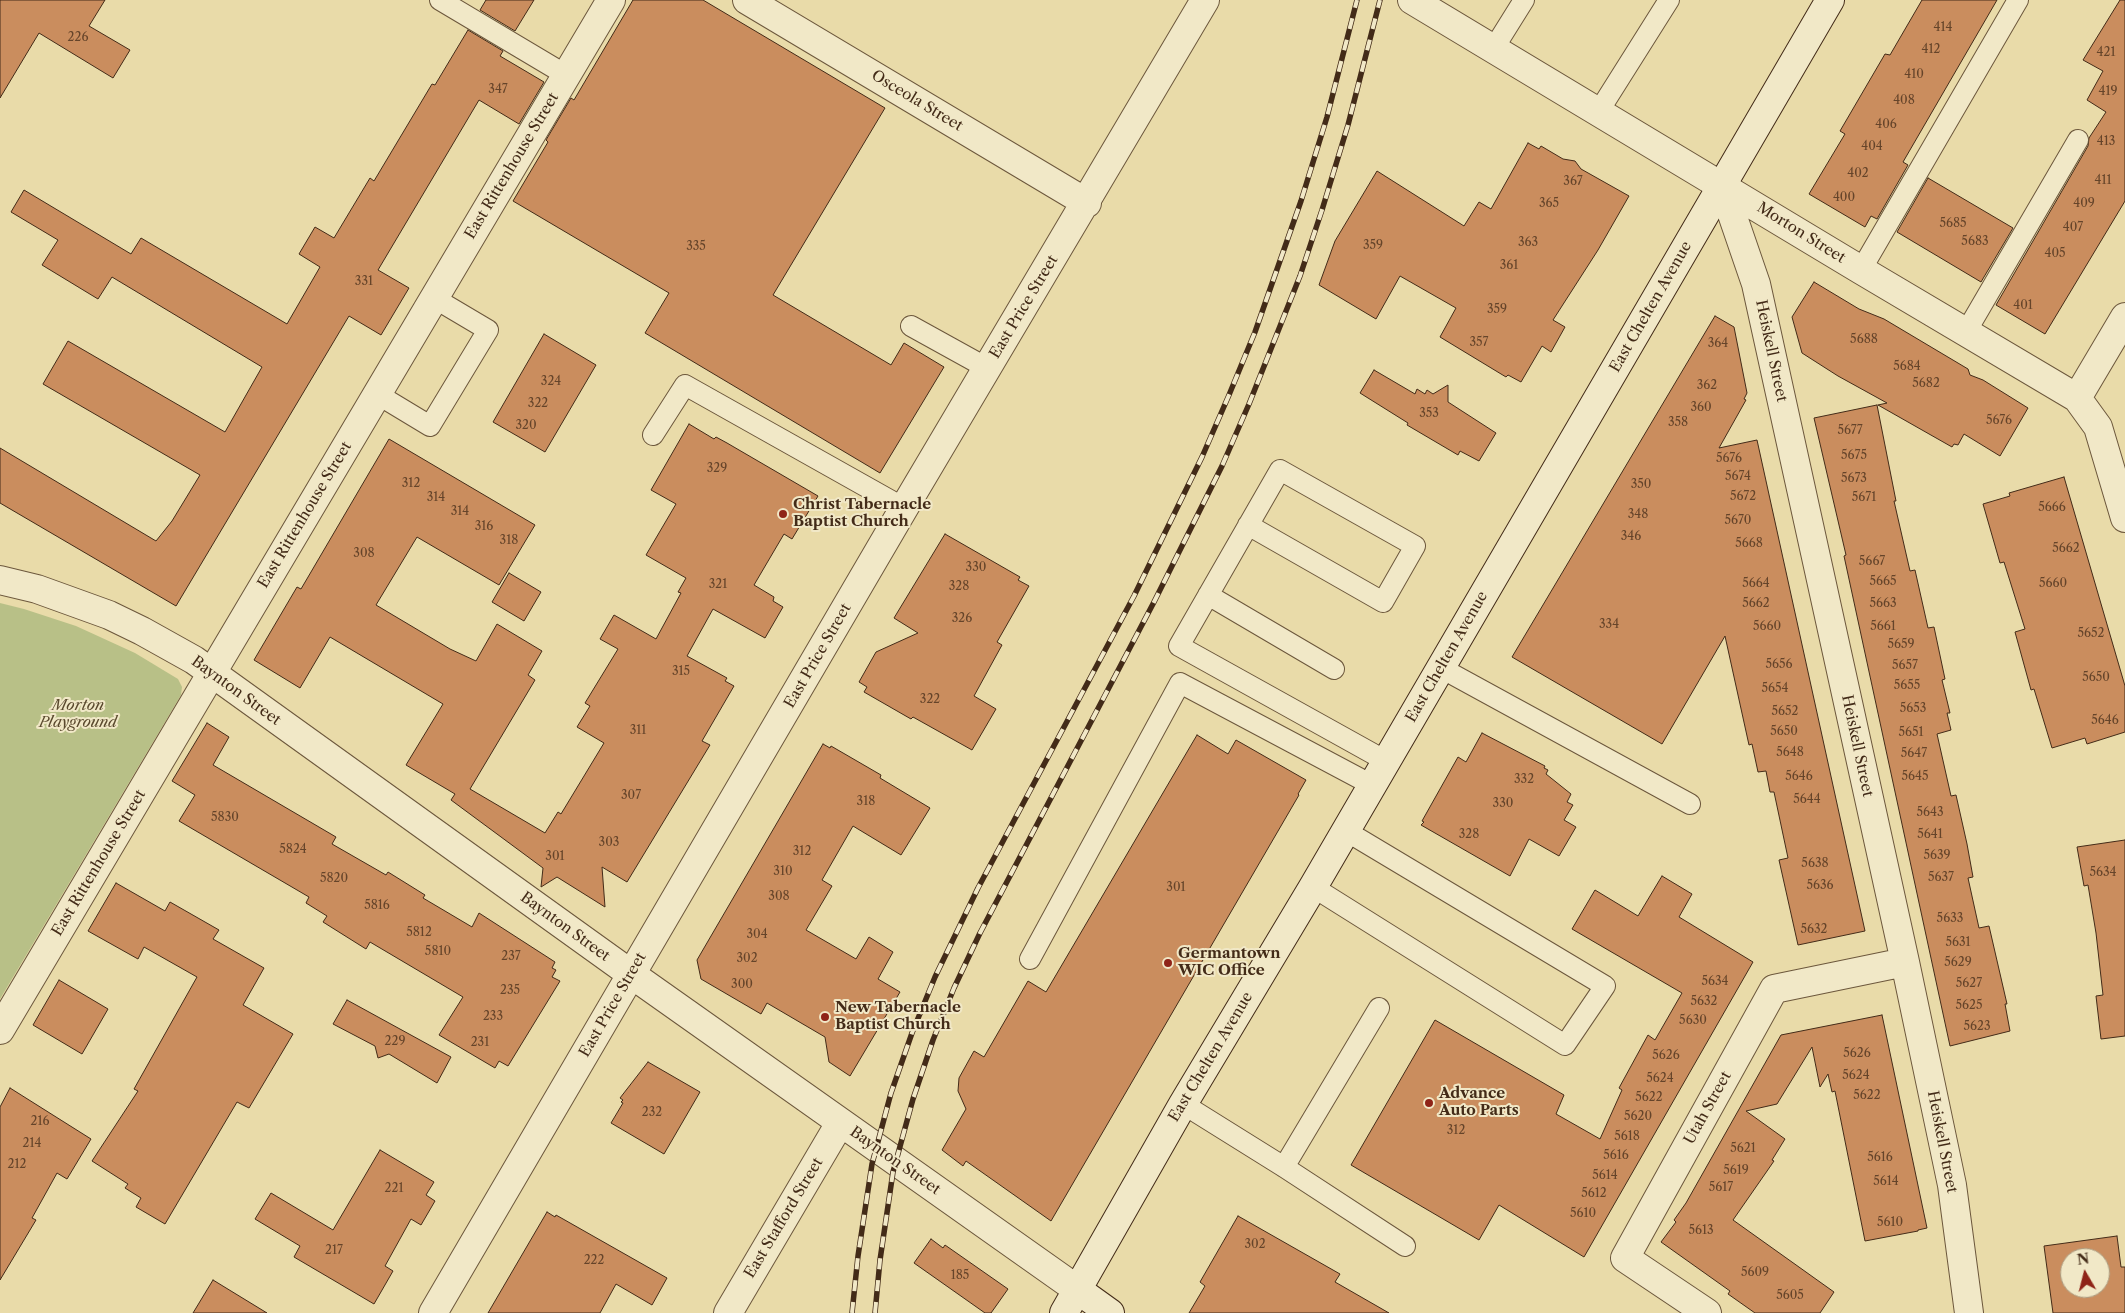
<!DOCTYPE html>
<html>
<head>
<meta charset="utf-8">
<style>
	body { margin:0 }
	#map { position:relative; width:2125px; height:1313px; overflow:hidden; background:#e9dba9; font-family:"Libre Caslon Text",serif }
	canvas { display:block }
	.north { position:absolute; left:2060px; top:1248px; width:50px; height:50px; box-sizing:border-box; background:#f1e8c7; border:1px solid #ab9c81; border-radius:50%; rotate:352deg; font-size:14px; font-weight:700; line-height:20px; text-align:center; color:#432b18 }
	.north::after { content:''; display:block; margin:auto; width:18px; height:22px; background:#8f2418; clip-path:polygon(50% 0,100% 100%,50% 72%,0 100%) }
</style>
</head>
<body>
<div id="map">
<canvas width="2125" height="1313"></canvas>
<div class="north">N</div>
</div>
<script>
const context = document.querySelector('canvas').getContext('2d');
context.lineJoin = 'round';
function fillPath(path, color) { context.fillStyle = color; context.fill(path, 'evenodd'); }
const toPath = rows => new Path2D(rows.map(r => 'M' + r).join(''));
function trace(path, color, width, dash) { context.strokeStyle = color; context.lineWidth = width; context.lineCap = dash ? 'butt' : 'round'; context.setLineDash(dash || []); context.stroke(path); }
function label(font, color, halo, rows, align = 'center') {
  context.font = font + ' "Libre Caslon Text",serif'; context.lineWidth = 4; context.setLineDash([]); context.textBaseline = 'middle'; context.strokeStyle = halo; context.fillStyle = color; for (const [text, x, y, turn = 0] of rows) {
    context.save(); context.translate(x, y); context.rotate((+turn || 0) * Math.PI / 180); context.textAlign = isNaN(turn) ? turn : align; if (halo) context.strokeText(text, 0, 0); context.fillText(text, 0, 0); context.restore();
  }
}
const green = toPath([
	[0,603,24,609,76,626,135,653,178,679,182,687,181,695,171,712,0,999]
]);
const building = toPath([
	[0,0,105,0,89,26,130,50,113,78,39,33,0,98,0,0],
	[486,0,534,0,515,31,480,10,486,0],
	[633,0,703,0,885,108,773,295,891,365,904,343,944,367,880,473,645,333,669,293,513,201,548,142,546,140,571,98,574,100,633,0],
	[1922,0,1997,0,1903,162,1908,165,1877,219,1871,216,1865,227,1809,194,1845,134,1840,131,1885,54,1890,55,1922,0],
	[2120,0,2125,0,2125,201,2045,334,1996,305,2088,146,2089,138,2106,112,2087,100,2103,71,2083,60,2120,0],
	[468,30,503,51,500,56,544,82,519,124,479,100,378,270,409,288,381,335,349,316,176,606,0,503,0,448,156,541,172,521,200,475,43,384,68,341,225,432,262,367,112,277,98,299,42,265,58,240,11,212,24,190,131,254,141,238,287,324,320,267,299,254,315,227,334,238,370,178,374,181,432,84,435,85,468,30],
	[1528,143,1539,149,1541,146,1563,159,1575,161,1581,169,1629,196,1598,250,1553,320,1565,327,1551,352,1542,346,1521,382,1508,375,1506,377,1440,337,1456,308,1400,276,1376,319,1319,285,1335,241,1377,171,1464,226,1479,202,1491,209,1528,143],
	[1928,178,2013,228,1981,282,1897,232,1928,178],
	[1814,282,1859,309,1884,319,1968,369,1970,375,1983,380,2028,408,2000,456,1964,434,1958,445,1954,444,1952,447,1878,405,1887,403,1838,376,1802,353,1792,317,1814,282],
	[1715,316,1734,327,1747,393,1744,399,1746,400,1719,448,1757,440,1865,931,1798,945,1779,860,1788,858,1774,792,1770,792,1766,771,1758,772,1752,744,1749,745,1725,636,1662,744,1512,657,1715,316],
	[544,334,596,365,545,452,493,422,544,334],
	[1374,370,1415,394,1417,389,1425,394,1427,390,1433,394,1448,385,1448,402,1496,433,1479,461,1460,451,1458,455,1407,425,1408,423,1360,393,1374,370],
	[1877,405,1896,501,1894,501,1910,571,1915,570,1928,628,1934,627,1945,679,1942,680,1950,713,1947,713,1951,730,1937,734,1951,796,1956,795,1967,844,1973,877,1968,878,1979,928,1989,926,2007,1004,2005,1004,2010,1031,1950,1046,1844,556,1846,555,1814,418,1877,405],
	[689,424,714,439,716,437,727,443,818,496,792,539,784,534,754,585,774,597,773,601,783,607,765,638,713,609,687,656,727,678,725,681,734,686,702,741,710,745,627,882,602,867,605,907,557,877,541,887,543,868,451,800,455,794,406,765,443,704,330,637,300,688,254,660,297,587,301,589,389,439,535,525,499,585,417,537,376,605,450,649,476,661,497,624,542,651,528,675,535,680,470,789,545,833,558,812,561,814,604,743,577,727,590,706,585,703,618,649,600,639,614,615,656,639,681,593,678,592,686,578,646,555,676,504,651,490,689,424],
	[2064,477,2125,686,2125,732,2087,744,2085,738,2052,748,2034,689,2031,690,2015,632,2025,629,2004,562,2000,563,1983,504,2010,496,2009,493,2064,477],
	[945,534,1020,577,1018,580,1029,586,997,642,1002,645,974,696,996,709,972,750,913,717,911,719,864,692,867,687,859,682,876,652,918,633,894,618,945,534],
	[509,573,541,592,524,621,492,602,509,573],
	[207,723,229,737,213,765,336,837,332,844,386,875,388,872,425,895,423,898,472,927,479,913,555,962,552,968,556,970,552,977,560,981,508,1066,499,1061,495,1068,439,1035,463,997,370,942,366,949,323,922,327,916,306,903,309,897,179,821,195,795,172,781,207,723],
	[1482,733,1545,766,1544,768,1548,770,1546,774,1571,794,1567,802,1573,805,1564,820,1576,827,1559,856,1529,839,1510,876,1421,825,1424,822,1422,821,1458,757,1466,762,1482,733],
	[1197,735,1228,754,1236,740,1306,780,1298,794,1299,795,1051,1221,966,1161,963,1166,942,1150,966,1109,958,1091,959,1078,974,1051,984,1057,1028,981,1046,992,1197,735],
	[823,744,830,748,831,746,881,775,880,778,930,808,901,855,853,826,822,880,832,886,806,930,856,959,869,937,893,952,878,979,900,992,850,1076,829,1062,825,1037,767,1003,761,1014,701,979,697,960,823,744],
	[2125,840,2125,1036,2101,1039,2096,996,2103,995,2096,933,2088,885,2084,886,2077,847,2125,840],
	[1662,876,1692,894,1679,917,1753,962,1584,1257,1499,1205,1479,1240,1351,1165,1435,1020,1564,1095,1556,1114,1600,1139,1622,1090,1619,1088,1648,1035,1655,1040,1682,993,1572,929,1595,890,1638,916,1662,876],
	[116,883,165,911,170,902,219,930,213,939,264,968,243,1005,293,1034,249,1108,237,1102,165,1224,136,1207,141,1198,125,1188,128,1184,92,1161,138,1091,134,1089,197,977,144,947,138,959,88,931,116,883],
	[59,980,108,1009,82,1054,33,1025,59,980],
	[347,1000,451,1057,437,1083,389,1054,378,1058,375,1046,333,1024,347,1000],
	[1882,1015,1927,1228,1918,1230,1918,1231,1865,1241,1835,1091,1832,1092,1828,1074,1820,1087,1812,1047,1777,1104,1746,1111,1785,1139,1772,1160,1774,1161,1733,1220,1834,1292,1820,1313,1755,1313,1728,1294,1730,1291,1661,1242,1676,1222,1674,1220,1686,1203,1781,1035,1882,1015],
	[648,1062,700,1092,664,1154,611,1123,623,1103,621,1102,623,1100,620,1098,648,1062],
	[10,1088,91,1139,67,1179,57,1173,32,1218,36,1220,0,1280,0,1107,10,1088],
	[380,1150,434,1182,426,1195,435,1201,421,1225,411,1219,385,1266,393,1271,374,1304,294,1257,300,1246,255,1219,271,1193,333,1230,380,1150],
	[547,1212,555,1217,556,1215,667,1278,652,1305,616,1284,600,1313,488,1313,547,1212],
	[1238,1216,1340,1274,1335,1282,1389,1313,1189,1313,1205,1286,1200,1282,1238,1216],
	[2117,1236,2121,1267,2125,1267,2125,1313,2053,1313,2044,1246,2117,1236],
	[2070,1258,2100,1258,2100,1288,2070,1288,2070,1258],
	[931,1239,943,1248,945,1245,1008,1289,991,1313,985,1313,914,1263,931,1239],
	[213,1280,267,1313,193,1313,213,1280]
]);
const lane = toPath([
	[440,0,566,75],
	[1494,48,1524,0],
	[1599,111,1669,0],
	[1861,270,2018,0],
	[911,326,987,368],
	[1966,332,2078,140],
	[377,394,430,426,488,330,434,298],
	[653,435,685,385,904,508],
	[1248,525,1383,602,1415,546,1280,470,1179,646,1386,761],
	[1208,595,1334,669],
	[1441,668,1690,804],
	[1313,887,1565,1045,1605,986,1346,831],
	[1030,959,1180,683,1372,785],
	[1183,1104,1284,1167,1405,1246],
	[1284,1167,1379,1008]
]);
const street = toPath([
	[747,0,1087,203],
	[1412,0,1861,270,2077,398,2098,427,2125,518],
	[1722,185,1756,284,1905,962,1952,1185,1969,1313],
	[2077,398,2125,317],
	[0,580,37,589,109,615,142,631,194,660,631,974,1078,1290],
	[0,1030,611,0],
	[433,1313,904,508,1205,0],
	[728,1313,840,1123],
	[1707,1313,1625,1258,1774,989,1905,962]
]);
const secondary = toPath([
	[1078,1290,1110,1313],
	[1064,1313,1183,1104,1313,887,1830,0]
]);
const rail = toPath([
	[852,1313,858,1256,872,1164,891,1093,912,1033,935,977,978,888,1134,596,1202,457,1229,395,1255,332,1301,201,1327,117,1357,0],
	[875,1313,880,1260,893,1172,913,1099,933,1040,954,988,980,933,1154,602,1222,466,1249,404,1300,276,1322,210,1348,125,1380,0]
]);
const markers = [
	[783,514,5,"#8f2418"],
	[1168,963,5,"#8f2418"],
	[825,1017,5,"#8f2418"],
	[1429,1103,5,"#8f2418"]
];
const numberNames = [
	["414",1943,28],
	["226",78,38],
	["412",1931,50],
	["421",2106,53],
	["410",1914,75],
	["347",498,90],
	["419",2108,92],
	["408",1904,101],
	["406",1886,125],
	["413",2106,142],
	["404",1872,147],
	["402",1858,174],
	["411",2103,181],
	["367",1573,182],
	["400",1844,198],
	["365",1549,204],
	["409",2084,204],
	["5685",1953,224],
	["407",2073,228],
	["5683",1975,242],
	["363",1528,243],
	["359",1373,246],
	["335",696,247],
	["405",2055,254],
	["361",1509,266],
	["331",364,282],
	["401",2023,306],
	["359",1497,310],
	["5688",1864,340],
	["357",1479,343],
	["364",1718,344],
	["5684",1907,367],
	["324",551,382],
	["5682",1926,384],
	["362",1707,386],
	["322",538,404],
	["360",1701,408],
	["353",1429,414],
	["5676",1999,421],
	["358",1678,423],
	["320",526,426],
	["5677",1850,431],
	["5675",1854,456],
	["5676",1729,459],
	["329",717,469],
	["5674",1738,477],
	["5673",1854,479],
	["312",411,484],
	["350",1641,485],
	["5672",1743,497],
	["314",436,498],
	["5671",1864,498],
	["5666",2052,508],
	["314",460,512],
	["348",1638,515],
	["5670",1738,521],
	["316",484,527],
	["346",1631,537],
	["318",509,541],
	["5668",1749,544],
	["5662",2066,549],
	["308",364,554],
	["5667",1872,562],
	["330",976,568],
	["5665",1883,582],
	["5664",1756,584],
	["5660",2053,584],
	["321",718,585],
	["328",959,587],
	["5662",1756,604],
	["5663",1883,604],
	["326",962,619],
	["334",1609,625],
	["5660",1767,627],
	["5661",1883,627],
	["5652",2091,634],
	["5659",1901,645],
	["5656",1779,665],
	["5657",1905,666],
	["315",681,672],
	["5650",2096,678],
	["5655",1907,686],
	["5654",1775,689],
	["322",930,700],
	["5653",1913,709],
	["5652",1785,712],
	["5646",2105,721],
	["311",638,731],
	["5650",1784,732],
	["5651",1911,733],
	["5648",1790,753],
	["5647",1914,754],
	["5646",1799,777],
	["5645",1915,777],
	["332",1524,780],
	["307",631,796],
	["5644",1807,800],
	["318",866,802],
	["330",1503,804],
	["5643",1930,813],
	["5830",225,818],
	["328",1469,835],
	["5641",1930,835],
	["303",609,843],
	["5824",293,850],
	["312",802,852],
	["5639",1937,856],
	["301",555,857],
	["5638",1815,864],
	["310",783,872],
	["5634",2103,873],
	["5637",1941,878],
	["5820",334,879],
	["5636",1820,886],
	["301",1176,888],
	["308",779,897],
	["5816",377,906],
	["5633",1950,919],
	["5632",1814,930],
	["5812",419,933],
	["304",757,935],
	["5631",1958,943],
	["5810",438,952],
	["237",511,957],
	["302",747,959],
	["5629",1958,963],
	["5634",1715,982],
	["5627",1969,984],
	["300",742,985],
	["235",510,991],
	["5632",1704,1002],
	["5625",1969,1006],
	["233",493,1017],
	["5630",1693,1021],
	["5623",1977,1027],
	["229",395,1042],
	["231",480,1043],
	["5626",1857,1054],
	["5626",1666,1056],
	["5624",1856,1076],
	["5624",1660,1079],
	["5622",1867,1096],
	["5622",1649,1098],
	["232",652,1113],
	["5620",1638,1117],
	["216",40,1122],
	["312",1456,1131],
	["5618",1627,1137],
	["214",32,1144],
	["5621",1743,1149],
	["5616",1616,1156],
	["5616",1880,1158],
	["212",17,1165],
	["5619",1736,1171],
	["5614",1605,1176],
	["5614",1886,1182],
	["5617",1721,1188],
	["221",394,1189],
	["5612",1594,1194],
	["5610",1583,1214],
	["5610",1890,1223],
	["5613",1701,1231],
	["302",1255,1245],
	["217",334,1251],
	["222",594,1261],
	["5609",1755,1273],
	["185",960,1276],
	["5605",1790,1296]
];
const streetNames = [
	["Osceola Street",917,101,31],
	["East Rittenhouse Street",512,166,-59],
	["Morton Street",1801,233,32],
	["East Price Street",1024,307,-59],
	["East Chelten Avenue",1651,307,-60],
	["Heiskell Street",1771,351,78],
	["East Rittenhouse Street",305,515,-59],
	["East Price Street",818,656,-60],
	["East Chelten Avenue",1447,657,-60],
	["Baynton Street",236,691,36],
	["Heiskell Street",1857,746,78],
	["East Rittenhouse Street",99,863,-59],
	["Baynton Street",565,927,36],
	["East Price Street",613,1005,-60],
	["East Chelten Avenue",1211,1057,-59],
	["Utah Street",1708,1108,-61],
	["Heiskell Street",1942,1142,79],
	["Baynton Street",895,1161,35],
	["East Stafford Street",784,1218,-59]
];
const poiNames = [
	["Christ Tabernacle",793,505],
	["Baptist Church",793,522],
	["Germantown",1178,954],
	["WIC Office",1178,971],
	["New Tabernacle",835,1008],
	["Baptist Church",835,1025],
	["Advance",1439,1094],
	["Auto Parts",1439,1111]
];
const parkNames = [
	["Morton",78,706],
	["Playground",78,723]
];
fillPath(green, '#b8c087');
fillPath(building, '#ca8d5e');
trace(building, '#432b18', 1);
trace(lane, '#6c573c', 22);
trace(street, '#6c573c', 30);
trace(secondary, '#432b18', 30);
trace(lane, '#f1e8c7', 20);
trace(street, '#f1e8c7', 28);
trace(secondary, '#f1e8c7', 28);
trace(rail, '#432b18', 5.5);
trace(rail, '#f1e8c7', 4, [11]);
for (const [x, y, r, color] of markers) { const dot = new Path2D(); dot.arc(x, y, r, 0, 2 * Math.PI); context.fillStyle = color; context.fill(dot); trace(dot, '#f1e8c7', 2); }
label('12px', '#65442a', null, numberNames);
label('15px', '#432b18', '#f1e8c7', streetNames);
label('bold 15px', '#432b18', '#f1e8c7', poiNames, 'left');
label('italic 15px', '#5a492e', '#f1e8c7', parkNames);
</script>
</body>
</html>
